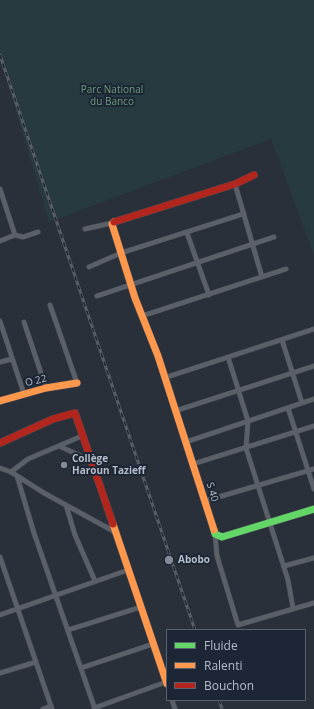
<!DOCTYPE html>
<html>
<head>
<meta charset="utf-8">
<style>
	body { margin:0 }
	#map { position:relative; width:314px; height:709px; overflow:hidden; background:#2a303a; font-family:"Open Sans",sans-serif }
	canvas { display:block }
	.legend { position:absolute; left:166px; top:629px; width:140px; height:72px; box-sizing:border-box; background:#1d2635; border:1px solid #5a6271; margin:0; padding:5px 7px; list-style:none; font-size:12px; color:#b5bcca }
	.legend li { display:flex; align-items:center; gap:8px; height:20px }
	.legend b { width:20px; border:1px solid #5a6271 }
</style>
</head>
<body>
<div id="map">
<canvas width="314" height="709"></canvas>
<ul class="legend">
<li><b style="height:5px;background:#63d668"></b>Fluide</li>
<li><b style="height:5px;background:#ff974d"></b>Ralenti</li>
<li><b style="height:5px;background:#b3261e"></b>Bouchon</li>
</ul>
</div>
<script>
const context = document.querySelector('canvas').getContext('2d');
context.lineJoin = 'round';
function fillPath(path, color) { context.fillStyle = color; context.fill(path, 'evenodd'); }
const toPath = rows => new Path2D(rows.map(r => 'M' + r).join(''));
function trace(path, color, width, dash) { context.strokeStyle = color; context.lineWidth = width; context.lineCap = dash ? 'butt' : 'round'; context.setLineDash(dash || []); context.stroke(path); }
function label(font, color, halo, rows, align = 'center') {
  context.font = font + ' "Open Sans",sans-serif'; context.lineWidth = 4; context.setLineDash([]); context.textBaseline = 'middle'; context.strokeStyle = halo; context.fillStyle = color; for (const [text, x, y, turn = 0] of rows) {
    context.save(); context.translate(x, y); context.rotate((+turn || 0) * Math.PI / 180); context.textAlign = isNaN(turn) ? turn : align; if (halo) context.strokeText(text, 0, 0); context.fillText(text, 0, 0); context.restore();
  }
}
const green = toPath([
	[0,0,314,0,314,255,271,139,49,222,0,58]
]);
const street = toPath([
	[235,184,262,277],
	[0,189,15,235],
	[85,229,112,223],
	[187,233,209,295],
	[0,241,15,235,23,237,38,232],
	[89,267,121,253,243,214],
	[97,296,274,237],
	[50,305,77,383],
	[142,316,286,269],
	[0,321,24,394],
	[24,322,46,388],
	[282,340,302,403],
	[228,357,248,421,246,448,288,580,293,608],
	[0,362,12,359],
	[164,378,314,329],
	[288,408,314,489],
	[175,411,314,366],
	[186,442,314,399],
	[59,446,90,460],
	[193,464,314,426],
	[0,468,11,472,44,493,115,532],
	[11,472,28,459,82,436],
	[17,476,34,533,95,709],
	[205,501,314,469],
	[66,505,75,535,95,581],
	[215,534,217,556,238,625,314,603],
	[0,557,52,709],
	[284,566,314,558],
	[0,615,128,570],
	[68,630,141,607],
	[81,668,153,644],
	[0,673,36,662],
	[172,700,175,709],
	[94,708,166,682],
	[43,709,51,706]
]);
const fast = toPath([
	[214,530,215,534,222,537,314,509]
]);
const slow = toPath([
	[114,222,112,224,135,298,158,356,214,530],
	[0,401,46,388,77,383],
	[113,524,167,684]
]);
const jam = toPath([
	[114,222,235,184,254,175],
	[0,443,53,419,75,413,113,524]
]);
const rail = toPath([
	[0,55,195,630],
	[219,700,222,709]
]);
const markers = [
	[64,465,4,"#848b98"],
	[169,560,5,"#848b98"]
];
const parkNames = [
	["Parc National",112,90],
	["du Banco",112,102]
];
const streetNames = [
	["O 22",36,381,-13],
	["S 40",212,492,73]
];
const poiNames = [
	["Collège",72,459],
	["Haroun Tazieff",72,471],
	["Abobo",178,560]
];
fillPath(green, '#273a40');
trace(street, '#464b53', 5.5);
trace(fast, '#464b53', 8);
trace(slow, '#464b53', 8);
trace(jam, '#464b53', 8);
trace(street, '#5b5f67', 4.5);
trace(fast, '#63d668', 7);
trace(slow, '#ff974d', 7);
trace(jam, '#b3261e', 7);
trace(rail, '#595e66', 3);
trace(rail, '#1d2635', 1.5, [4.5]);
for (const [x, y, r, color] of markers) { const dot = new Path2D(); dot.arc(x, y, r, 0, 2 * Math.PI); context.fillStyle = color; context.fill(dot); trace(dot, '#1d2635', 1.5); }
label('10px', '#6b9c79', '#1d2635', parkNames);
label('10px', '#b5bcca', '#1d2635', streetNames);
label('bold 10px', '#b5bcca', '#1d2635', poiNames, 'left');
</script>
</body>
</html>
